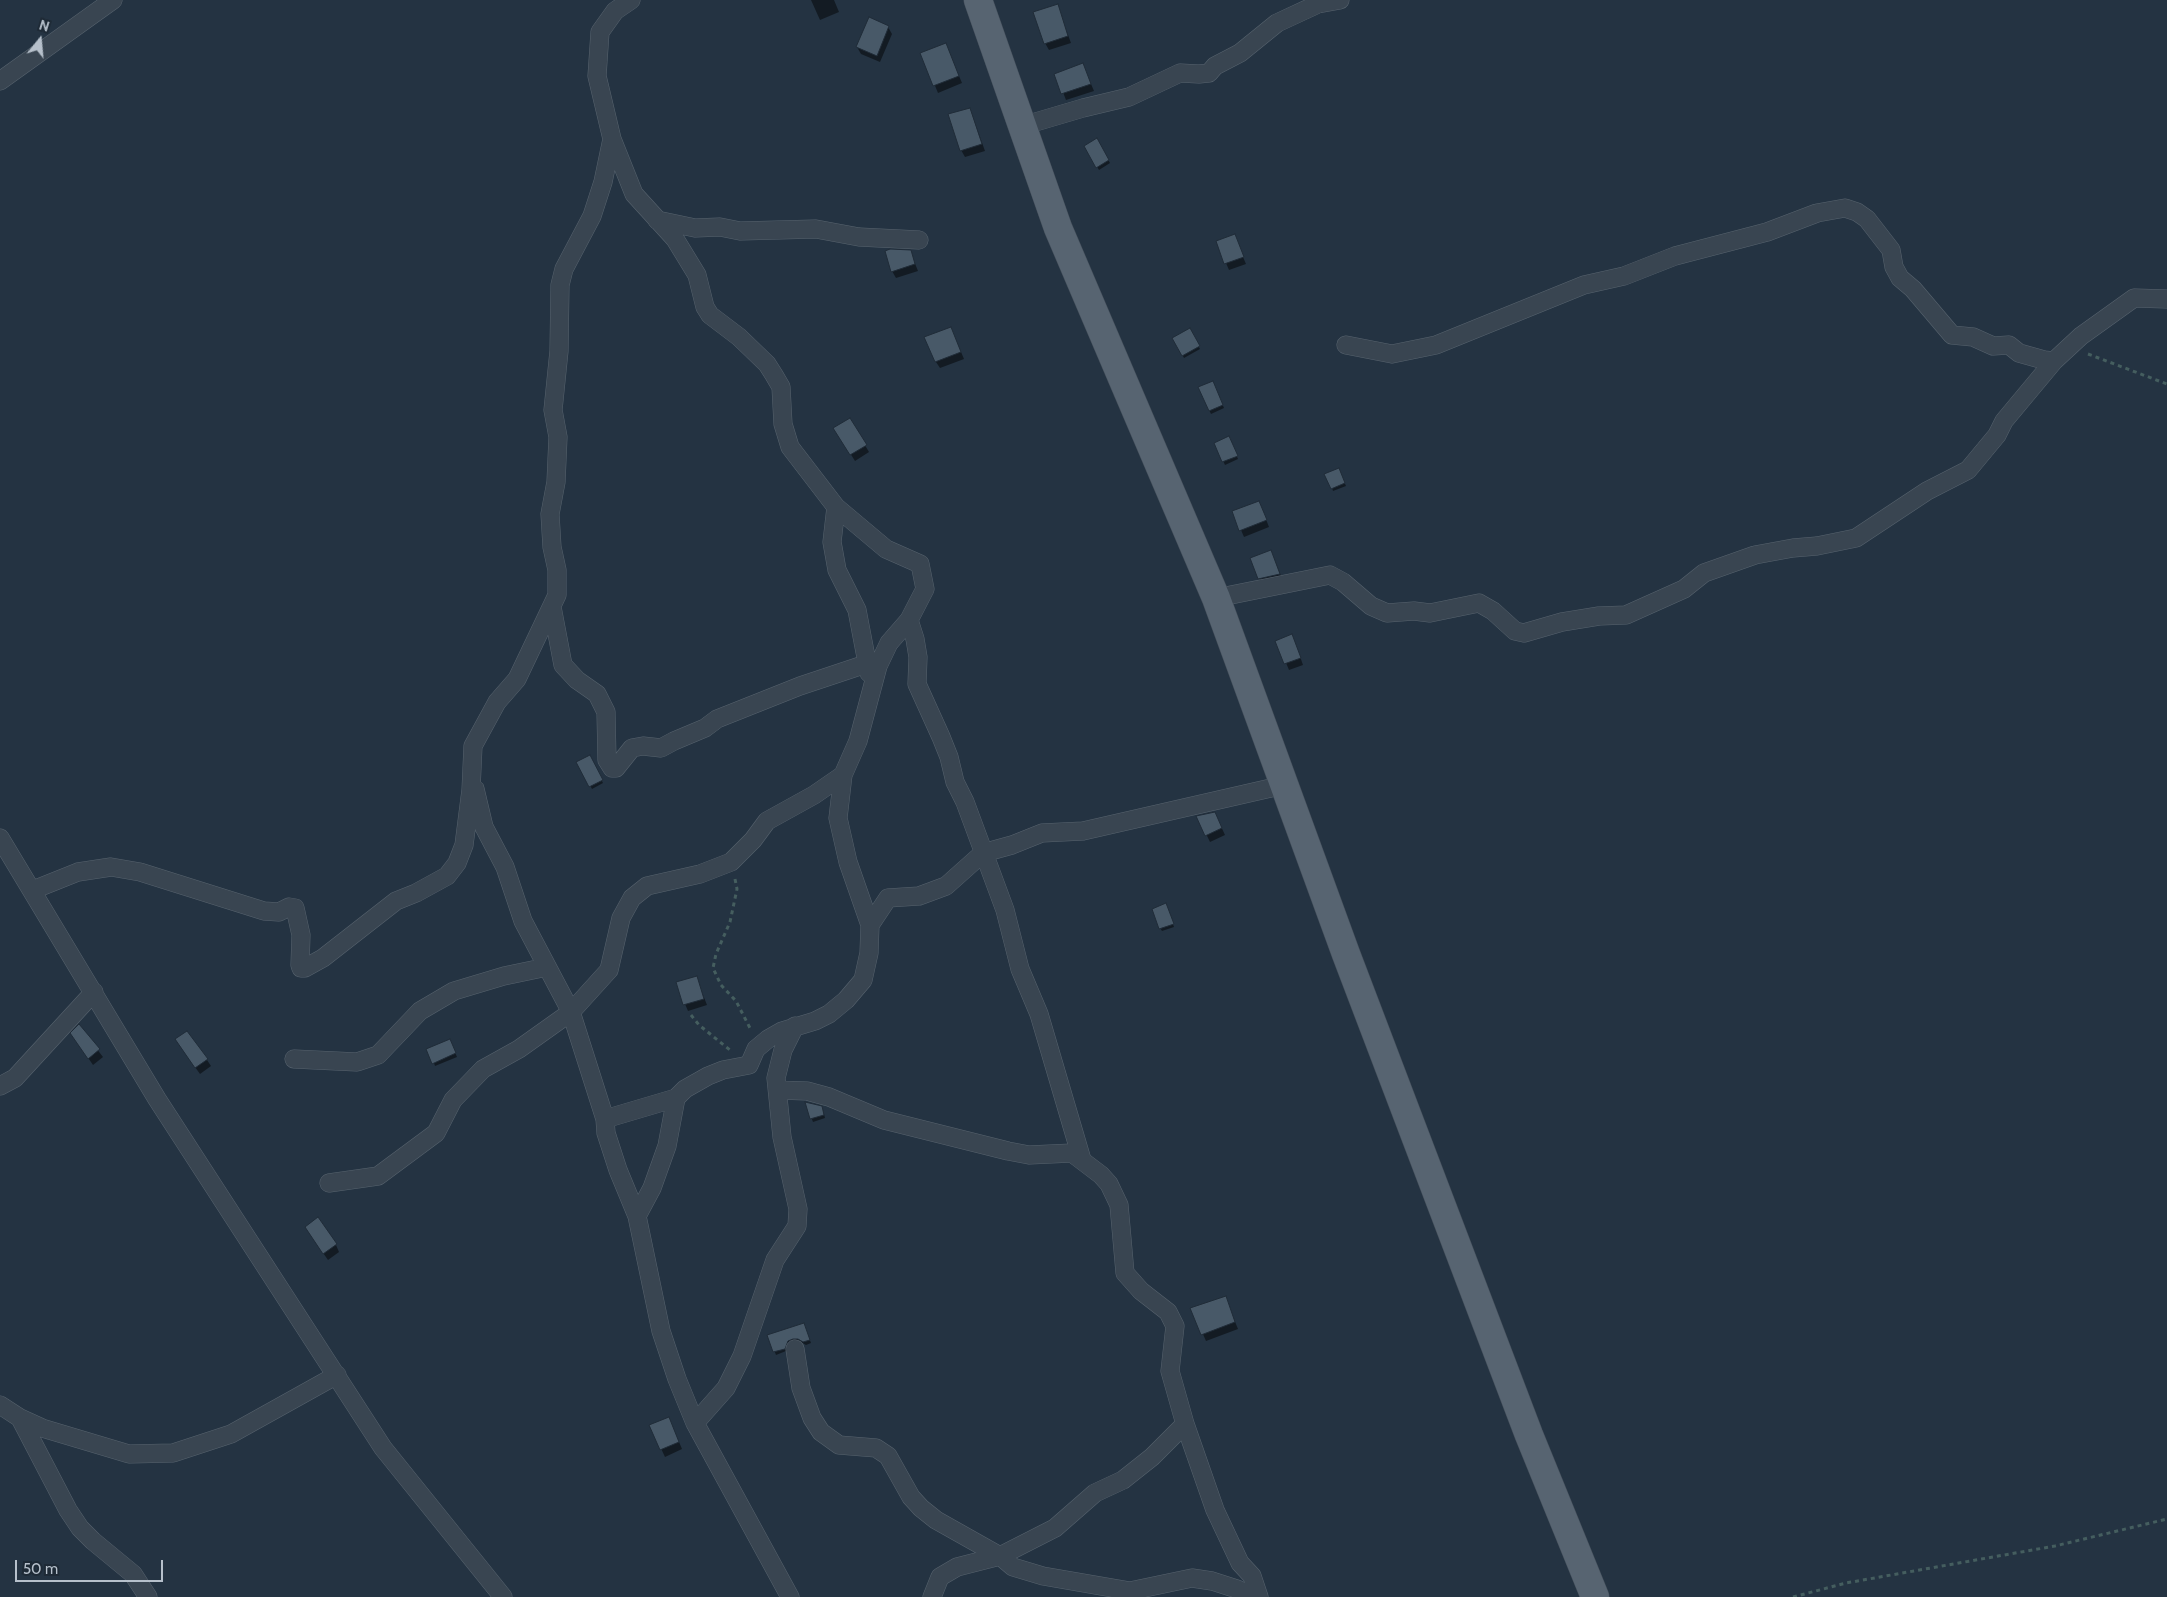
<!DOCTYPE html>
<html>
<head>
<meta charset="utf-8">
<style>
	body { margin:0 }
	#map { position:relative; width:2167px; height:1597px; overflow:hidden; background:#243342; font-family:Cabin,sans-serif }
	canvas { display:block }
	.north { position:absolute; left:15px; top:15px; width:50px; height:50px; -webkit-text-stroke:4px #1e2a36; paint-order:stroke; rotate:17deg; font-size:14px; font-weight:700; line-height:20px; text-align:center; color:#b6c0cb }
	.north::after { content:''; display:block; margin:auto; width:18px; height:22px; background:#b6c0cb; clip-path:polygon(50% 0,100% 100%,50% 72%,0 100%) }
	.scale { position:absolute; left:15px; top:1560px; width:148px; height:22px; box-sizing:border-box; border:2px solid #b6c0cb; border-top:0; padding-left:6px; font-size:15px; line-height:18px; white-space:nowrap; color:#b6c0cb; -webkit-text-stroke:4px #1e2a36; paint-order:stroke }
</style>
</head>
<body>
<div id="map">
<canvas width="2167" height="1597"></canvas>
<div class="north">N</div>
<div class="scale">50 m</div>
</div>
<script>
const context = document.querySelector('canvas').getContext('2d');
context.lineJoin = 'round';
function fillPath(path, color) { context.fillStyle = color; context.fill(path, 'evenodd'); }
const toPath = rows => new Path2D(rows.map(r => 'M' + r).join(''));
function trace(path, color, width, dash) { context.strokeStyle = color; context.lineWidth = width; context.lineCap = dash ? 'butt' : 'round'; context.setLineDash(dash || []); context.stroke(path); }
const shadow = toPath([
	[811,0,834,0,839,12,820,20],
	[1057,5,1071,43,1049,50,1045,43],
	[888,27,892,34,880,62,861,54,857,47],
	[946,45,962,83,938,93,922,54],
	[1083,65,1094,91,1066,100,1056,74],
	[970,109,985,151,965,157,961,150],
	[1097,140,1110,163,1099,170,1085,146],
	[1234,236,1246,264,1229,270,1226,263],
	[910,251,918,271,896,278,892,271],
	[1190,330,1200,349,1184,358,1174,339],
	[954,335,964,359,940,368,936,362],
	[1214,385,1224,408,1211,414,1199,388],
	[850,420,869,452,855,461,835,429],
	[1230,441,1238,459,1225,465,1215,444],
	[1340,472,1346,486,1333,491,1332,488],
	[1262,509,1269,527,1244,537,1241,530],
	[1274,558,1283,581,1263,585,1259,578],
	[1277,641,1295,642,1303,665,1289,670],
	[589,756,603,783,592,789,578,762],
	[1198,817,1218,820,1225,835,1210,842],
	[1167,908,1174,927,1162,931,1160,928],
	[696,977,707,1005,688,1011,685,1004],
	[79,1026,103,1057,93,1065,76,1040],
	[451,1043,457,1057,435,1066,434,1063],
	[180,1046,207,1060,211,1066,200,1074],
	[806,1103,823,1110,825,1118,813,1122],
	[310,1234,336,1245,339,1252,328,1260],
	[1225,1297,1238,1329,1206,1341,1192,1309],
	[805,1327,811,1343,806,1345,801,1342,795,1341,789,1344,786,1351,776,1355,769,1336],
	[650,1425,672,1425,682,1449,665,1457]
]);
const building = toPath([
	[1058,4,1068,36,1044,44,1033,12,1058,4],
	[869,17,889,26,877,56,856,47,869,17],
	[946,43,959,76,933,86,920,53,946,43],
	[1083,63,1091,84,1061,94,1054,74,1083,63],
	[970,108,982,144,960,151,948,114,970,108],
	[1097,138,1109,160,1096,168,1084,146,1097,138],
	[1235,234,1244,257,1224,264,1216,241,1235,234],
	[890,249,911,250,915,264,891,272,885,251,890,249],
	[951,327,961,352,935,362,924,337,951,327],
	[1190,328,1200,346,1182,356,1172,338,1190,328],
	[1213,381,1223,405,1209,411,1198,387,1213,381],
	[850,418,867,445,850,455,833,428,850,418],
	[1229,436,1238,456,1222,462,1214,443,1229,436],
	[1339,468,1345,483,1331,489,1324,474,1339,468],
	[1259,501,1267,520,1239,531,1232,511,1259,501],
	[1271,550,1280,574,1258,579,1250,558,1271,550],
	[1292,634,1301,658,1284,664,1275,641,1292,634],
	[590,755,603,780,589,787,576,762,590,755],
	[1215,812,1222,828,1205,836,1196,816,1215,812],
	[1166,903,1174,924,1159,929,1152,909,1166,903],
	[697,976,704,999,683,1005,676,982,697,976],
	[79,1024,100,1049,88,1059,70,1033,79,1024],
	[187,1031,208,1059,195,1068,175,1039,187,1031],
	[450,1039,456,1053,432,1064,426,1049,450,1039],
	[805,1102,822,1106,824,1115,810,1119,805,1102],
	[318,1217,337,1244,323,1254,305,1227,318,1217],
	[1226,1296,1235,1322,1201,1335,1190,1308,1226,1296],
	[804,1323,810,1340,803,1342,798,1339,793,1339,788,1341,785,1349,773,1352,767,1335,804,1323],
	[669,1417,679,1442,660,1450,649,1425,669,1417]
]);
const path = toPath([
	[2088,354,2167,384],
	[735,879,737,889,730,922,716,954,713,968,721,985,736,1001,751,1030],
	[691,1015,699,1025,730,1050],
	[1793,1597,1846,1583,2055,1546,2167,1519]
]);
const street = toPath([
	[0,81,113,0],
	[1022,126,1083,108,1129,97,1180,73,1199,74,1209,73,1215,66,1240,53,1277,23,1318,4,1340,0],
	[657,220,695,228,720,227,740,231,816,229,859,237,919,240],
	[1346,345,1392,354,1436,345,1584,285,1624,276,1675,256,1767,232,1817,213,1845,208,1857,212,1867,219,1891,250,1894,267,1900,278,1913,289,1952,335,1973,337,1993,346,2009,345,2019,353,2044,360,2054,361],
	[836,507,832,542,837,570,857,610,869,673],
	[1216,598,1330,575,1343,582,1371,606,1387,613,1414,611,1430,613,1479,603,1493,611,1515,631,1524,633,1562,622,1599,616,1626,615,1684,589,1704,573,1755,555,1793,548,1817,546,1856,538,1927,491,1968,470,1997,435,2004,421,2054,361,2081,336,2134,298,2167,299],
	[552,607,563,665,577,680,597,694,606,712,607,760,612,768,616,768,632,748,643,746,661,748,674,741,705,728,717,719,800,686,866,664],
	[909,620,915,639,918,657,917,684,941,737,949,757,955,782,965,802,1005,910,1020,969,1039,1014,1082,1160],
	[475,789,484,827,505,867,523,921,571,1012,605,1119,606,1133,618,1170,637,1216,661,1331,677,1379,695,1423,790,1597],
	[0,838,157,1099,383,1448,503,1597],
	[33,890,78,872,111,867,140,872,264,911,279,912,289,907,295,908,301,935,300,965,301,968,305,968,323,958,396,901,416,893,447,876,457,863,464,845,471,790,473,746,497,702,517,679,557,595,557,570,552,547,550,514,556,482,558,437,553,410,559,351,560,285,564,269,592,216,603,182,612,139,597,76,600,32,615,11,631,0],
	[870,925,888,898,919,896,946,886,983,853,1012,845,1042,833,1083,831,1284,785],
	[294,1059,357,1062,378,1055,420,1011,454,991,504,976,547,967],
	[0,1086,15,1078,94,992],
	[778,1090,807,1091,829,1097,884,1120,1008,1151,1029,1155,1072,1153,1101,1175,1109,1184,1119,1205,1125,1273,1141,1291,1168,1312,1175,1326,1170,1371,1185,1424,1215,1510,1240,1563,1252,1576,1259,1597],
	[605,1119,676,1098,685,1089,708,1076,723,1070,749,1065,756,1049,768,1039,782,1031,815,1021,829,1014,846,1000,863,980,869,953,870,925,848,862,838,818,843,775,858,741,878,666,889,643,909,620,925,589,920,564,886,549,836,507,790,447,783,424,781,387,774,375,767,364,739,337,710,315,705,307,697,275,675,239,634,194,612,139],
	[329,1183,378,1176,436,1133,453,1100,483,1069,519,1049,571,1012,609,970,621,918,632,898,647,886,700,874,731,862,753,840,767,821,814,795,843,775],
	[637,1216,652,1188,667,1146,676,1098],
	[795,1349,801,1388,812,1418,821,1432,839,1445,876,1448,888,1456,911,1497,921,1508,936,1520,1000,1556,1013,1567,1043,1576,1130,1591,1192,1578,1212,1581,1237,1589,1253,1597],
	[0,1405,20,1418,42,1428,129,1454,173,1453,231,1434,337,1375],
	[20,1418,68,1510,80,1528,93,1541,133,1574,148,1597],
	[695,1423,726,1388,742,1356,775,1260,797,1226,798,1209,782,1137,776,1078,783,1050,795,1026],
	[932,1597,940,1577,957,1567,1000,1556,1055,1528,1095,1493,1123,1480,1152,1457,1185,1424]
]);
const primary = toPath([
	[978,0,1058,228,1216,598,1346,954,1529,1435,1595,1597]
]);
fillPath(shadow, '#0007');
fillPath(building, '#485968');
trace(building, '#202c38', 1);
trace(street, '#57636e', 19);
trace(primary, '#434e5a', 29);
trace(path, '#455e5f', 3, [4, 4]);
trace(street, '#394551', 18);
trace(primary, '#576471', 28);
</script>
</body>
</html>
